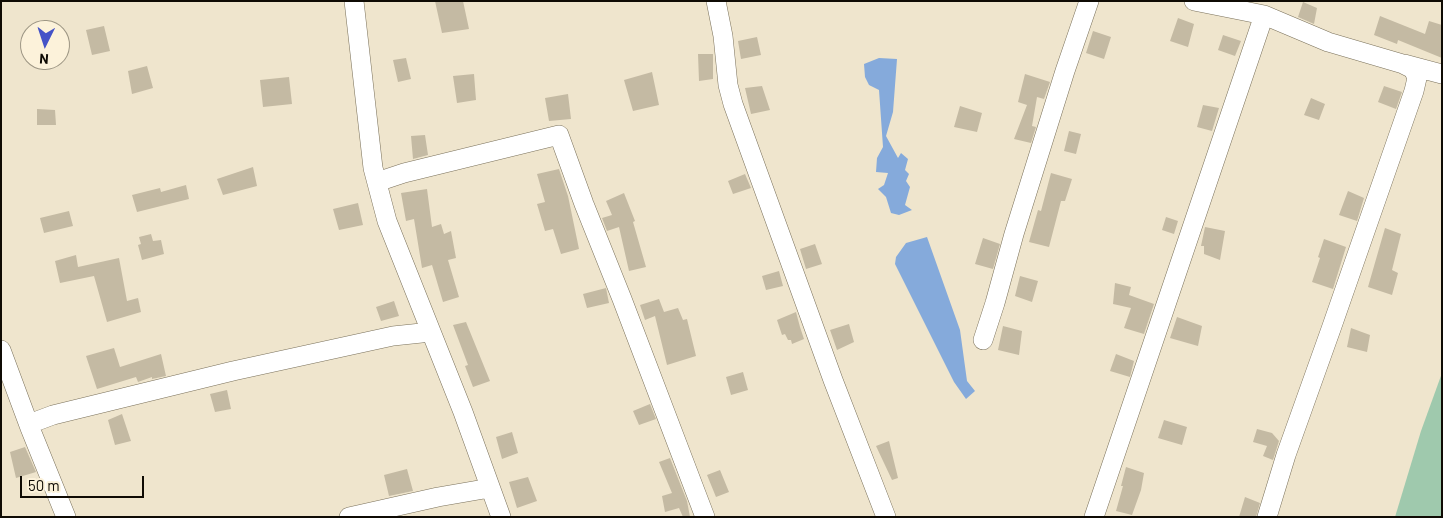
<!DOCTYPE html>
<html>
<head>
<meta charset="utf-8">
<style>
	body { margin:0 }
	#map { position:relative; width:1443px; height:518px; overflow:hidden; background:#efe5cd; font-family:Barlow,sans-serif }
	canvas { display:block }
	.frame { position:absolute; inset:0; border:2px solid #0f0b04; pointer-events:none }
	.north { position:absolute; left:20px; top:20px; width:50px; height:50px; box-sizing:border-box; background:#fcf2da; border:1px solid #9d9684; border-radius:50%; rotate:184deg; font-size:14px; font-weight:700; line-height:20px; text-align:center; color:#0f0b04 }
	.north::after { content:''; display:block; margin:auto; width:18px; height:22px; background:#4553c7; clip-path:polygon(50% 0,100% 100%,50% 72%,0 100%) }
	.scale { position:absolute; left:20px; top:476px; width:124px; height:22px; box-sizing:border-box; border:2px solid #0f0b04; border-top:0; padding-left:6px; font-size:15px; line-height:18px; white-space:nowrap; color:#0f0b04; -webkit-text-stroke:4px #fcf2da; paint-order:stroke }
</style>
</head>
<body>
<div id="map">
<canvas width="1443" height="518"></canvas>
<div class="frame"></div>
<div class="north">N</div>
<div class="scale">50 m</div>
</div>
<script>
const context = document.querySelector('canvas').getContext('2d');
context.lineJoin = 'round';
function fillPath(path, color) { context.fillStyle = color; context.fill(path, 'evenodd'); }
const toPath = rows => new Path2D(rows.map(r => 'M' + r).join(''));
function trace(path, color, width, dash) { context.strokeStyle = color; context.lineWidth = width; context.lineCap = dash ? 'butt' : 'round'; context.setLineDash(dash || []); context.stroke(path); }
const green = toPath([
	[1442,373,1442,517,1395,517,1421,431]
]);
const water = toPath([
	[879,58,897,59,893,112,886,136,898,158,901,153,908,159,905,170,909,174,906,181,910,187,905,205,912,210,899,215,891,213,886,197,878,189,884,185,888,173,876,172,877,158,883,147,879,90,869,85,865,77,864,64],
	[927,237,960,330,967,381,975,391,966,399,954,382,895,264,896,257,906,243]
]);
const building = toPath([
	[435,1,463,1,469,29,442,33],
	[1303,2,1317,8,1314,24,1298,17],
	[1380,16,1425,34,1429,21,1442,25,1442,58,1398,40,1397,44,1374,35],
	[1178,18,1194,24,1188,47,1170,41],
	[104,26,110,51,92,55,86,30],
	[1093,31,1111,37,1104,59,1086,53],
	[1223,35,1241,41,1235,56,1218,50],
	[757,37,761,55,741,59,738,41],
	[698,54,713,54,713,79,699,81],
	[406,58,411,79,398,82,393,60],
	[147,66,153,88,132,94,128,71],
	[652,72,659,105,633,111,624,80],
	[474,74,476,100,457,103,453,76],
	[1025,74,1050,82,1044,99,1037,97,1032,126,1036,127,1031,143,1014,139,1027,105,1018,102],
	[289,77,292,104,263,107,260,80],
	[762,86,770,110,751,114,745,88],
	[1384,86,1402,92,1396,109,1378,102],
	[568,94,571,119,549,121,545,98],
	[1311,98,1325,104,1319,120,1304,115],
	[1203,105,1219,108,1212,131,1197,127],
	[960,106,982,113,977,132,954,127],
	[37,109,55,110,56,125,37,125],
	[1069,131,1081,134,1076,154,1064,151],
	[425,135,428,155,413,159,411,136],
	[253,167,257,186,223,195,217,179],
	[559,169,568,196,579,249,561,254,553,229,545,231,537,204,545,202,537,174],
	[1051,173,1072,179,1065,201,1061,201,1049,247,1029,242,1038,210,1041,211],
	[745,174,751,188,733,194,728,181],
	[186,185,189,199,137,212,132,195,160,188,161,192],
	[427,189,432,227,441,224,444,234,451,231,456,258,448,260,459,297,443,302,432,265,422,268,414,219,406,221,401,193],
	[1348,191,1364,198,1357,221,1339,215],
	[624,193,635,221,633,222,646,267,629,271,619,227,607,231,602,218,612,215,606,201],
	[358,203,363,225,339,230,333,209],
	[69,211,73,226,44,233,40,218],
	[1166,217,1178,221,1174,234,1162,230],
	[1205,227,1225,231,1220,260,1204,254,1204,246,1201,246],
	[1385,228,1401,234,1392,270,1398,273,1392,295,1368,287],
	[151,234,153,241,161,240,164,254,142,260,138,245,141,244,139,237],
	[983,238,1000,244,993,269,975,264],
	[1324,239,1346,247,1333,289,1312,282,1320,258,1318,257],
	[815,244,822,264,806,269,800,249],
	[76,255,78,267,119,258,127,301,138,298,141,312,107,322,94,276,60,283,55,261],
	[779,271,783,286,766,290,762,276],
	[1020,276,1038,281,1032,302,1015,296],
	[1115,283,1131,287,1129,295,1154,304,1144,334,1124,328,1131,308,1113,304],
	[606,288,609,303,587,308,583,294],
	[659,299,664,312,678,308,683,320,687,319,696,356,667,365,655,316,645,320,640,305],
	[394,301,399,316,381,321,376,307],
	[796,312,800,327,804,339,792,344,791,340,788,340,785,334,782,335,777,320],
	[1177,317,1202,326,1198,346,1170,338],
	[466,322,490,381,473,387,465,366,468,365,453,325],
	[849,324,854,342,837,350,830,330],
	[1003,326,1022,331,1019,355,998,350],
	[1351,328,1370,335,1367,352,1347,347],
	[114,348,120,367,161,354,166,376,152,379,152,377,138,382,136,377,97,389,86,356],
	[1116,354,1134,361,1130,377,1110,371],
	[743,372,748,390,731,395,726,377],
	[227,390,231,409,215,412,210,394],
	[650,404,656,419,639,425,633,411],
	[122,414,131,441,115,445,108,420],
	[1164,420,1187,427,1182,445,1158,438],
	[1257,429,1272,433,1279,441,1273,460,1263,456,1267,446,1253,442],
	[512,432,518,453,502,459,496,437],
	[889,441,898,478,892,480,876,446],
	[25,447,36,472,16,478,10,452],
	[670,458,687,501,690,517,683,517,679,508,665,512,662,496,672,493,659,462],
	[1126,467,1144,473,1141,490,1132,515,1116,511,1123,486,1121,486],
	[407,469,413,491,389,496,384,475],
	[720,470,729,492,716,497,707,475],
	[528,477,537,501,517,508,509,482],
	[1245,497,1260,503,1256,517,1239,517]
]);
const minor = toPath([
	[354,1,373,168,387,221,463,412,501,517],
	[716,1,723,36,728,85,733,104,833,380,886,517],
	[1194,1,1264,15,1328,42,1403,64,1413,69,1417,78,1414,91,1331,329,1286,455,1267,517],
	[1404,64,1442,74],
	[377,182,404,173,559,135,584,204,622,299,705,517],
	[983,340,995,303,1014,234,1065,71,1089,1],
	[1,350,30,428,66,517],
	[29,424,53,415,233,371,393,336,431,332],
	[349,517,438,497,490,488],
	[1094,517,1264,15]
]);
fillPath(green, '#9fc9ad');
fillPath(water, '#85aadb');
fillPath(building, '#c4baa3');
trace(minor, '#7a715b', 20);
trace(minor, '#fff', 19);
</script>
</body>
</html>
